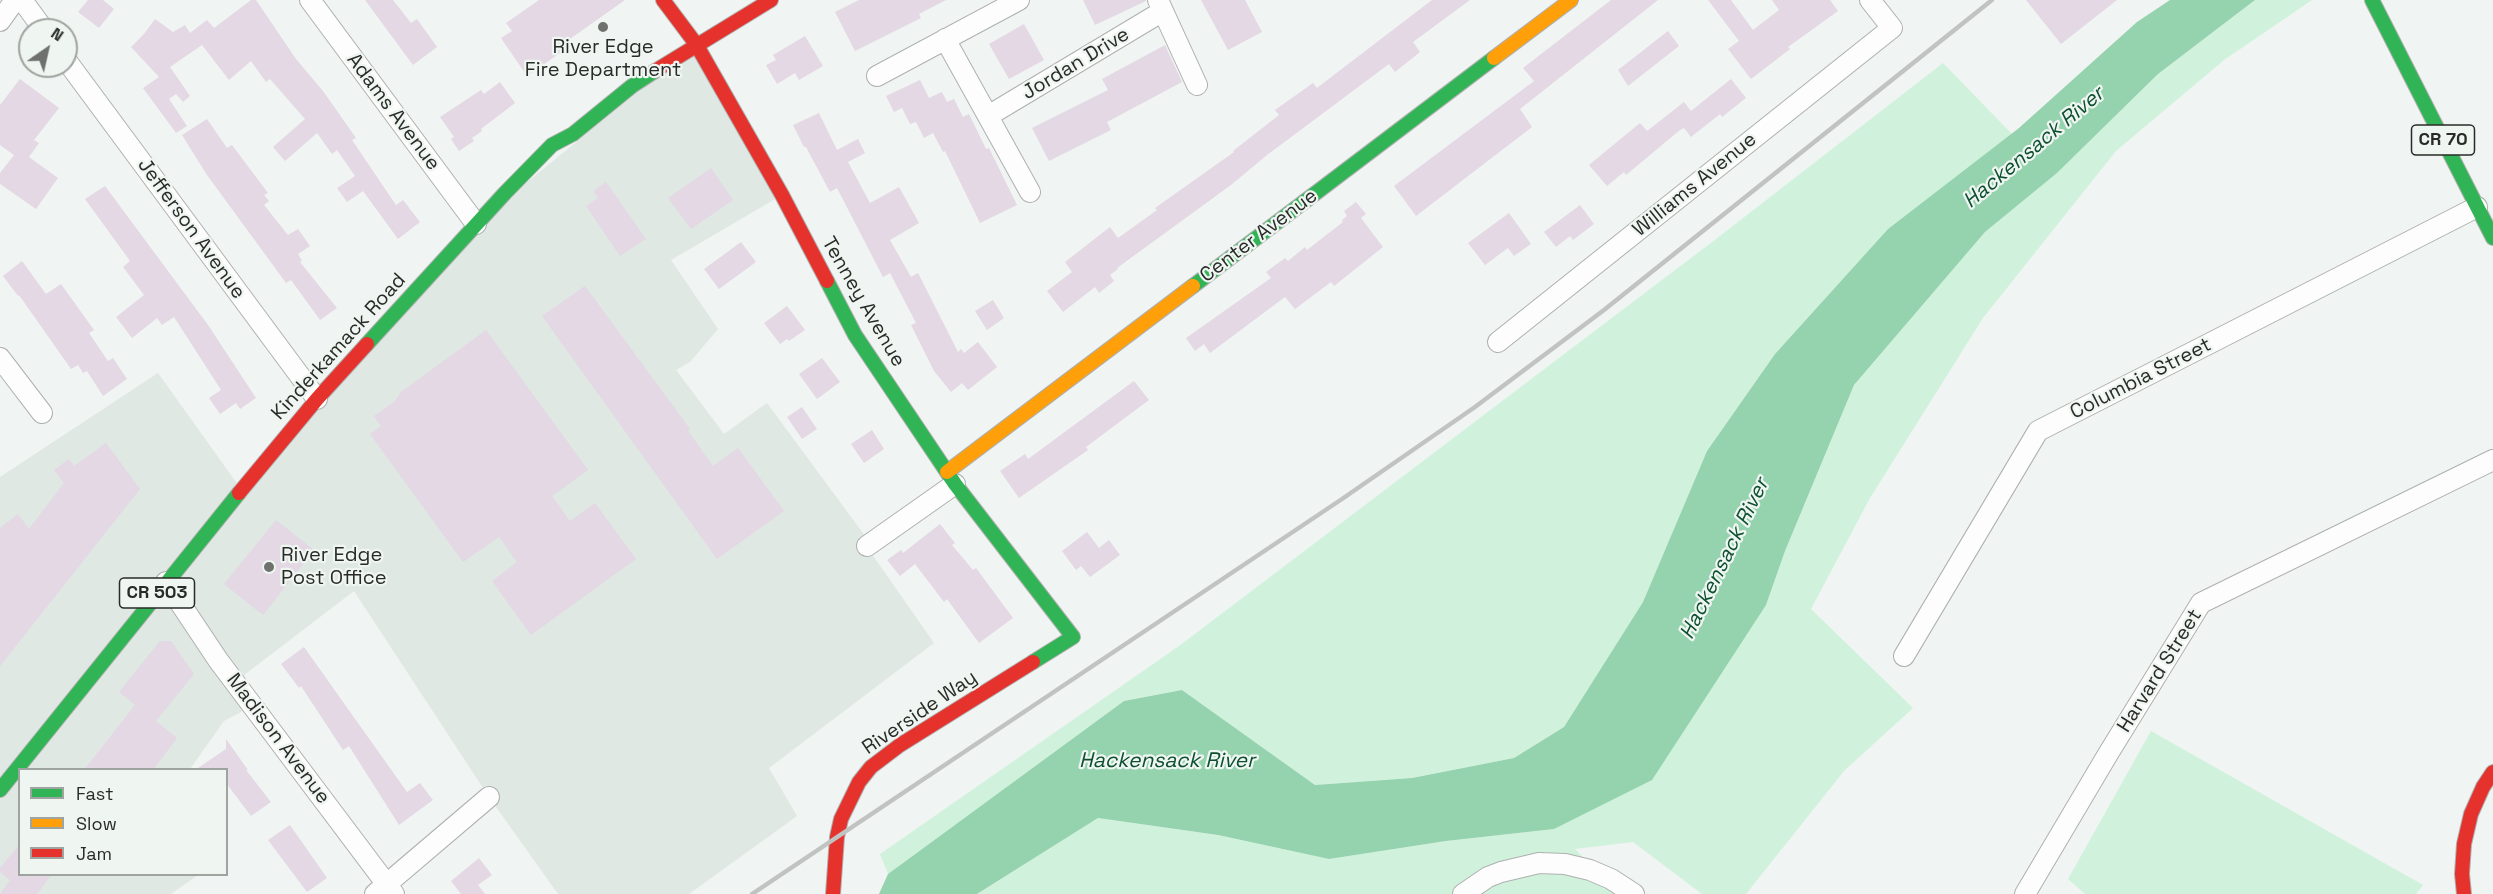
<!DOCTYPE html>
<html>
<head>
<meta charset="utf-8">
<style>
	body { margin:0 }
	#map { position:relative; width:2493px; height:894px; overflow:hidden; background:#f0f4f2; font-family:"Space Grotesk",sans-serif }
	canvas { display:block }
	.legend { position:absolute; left:18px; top:768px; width:210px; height:108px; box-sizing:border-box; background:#eff5f1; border:2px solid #a0a4a1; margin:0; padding:8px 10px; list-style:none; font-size:18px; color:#292b29 }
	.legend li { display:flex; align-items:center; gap:12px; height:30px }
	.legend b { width:30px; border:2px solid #a0a4a1 }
	.north { position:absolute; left:18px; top:18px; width:60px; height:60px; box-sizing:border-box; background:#eff5f1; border:2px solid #a0a4a1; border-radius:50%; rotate:34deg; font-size:16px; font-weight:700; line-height:24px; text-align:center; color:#292b29 }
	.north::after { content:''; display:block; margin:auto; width:21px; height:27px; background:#6f716f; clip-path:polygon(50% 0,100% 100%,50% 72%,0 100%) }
</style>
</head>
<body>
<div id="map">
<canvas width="2493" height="894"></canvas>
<ul class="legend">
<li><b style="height:8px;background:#30b455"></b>Fast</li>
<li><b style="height:8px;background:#ff9f0a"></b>Slow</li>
<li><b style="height:8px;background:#e5322d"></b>Jam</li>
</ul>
<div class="north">N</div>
</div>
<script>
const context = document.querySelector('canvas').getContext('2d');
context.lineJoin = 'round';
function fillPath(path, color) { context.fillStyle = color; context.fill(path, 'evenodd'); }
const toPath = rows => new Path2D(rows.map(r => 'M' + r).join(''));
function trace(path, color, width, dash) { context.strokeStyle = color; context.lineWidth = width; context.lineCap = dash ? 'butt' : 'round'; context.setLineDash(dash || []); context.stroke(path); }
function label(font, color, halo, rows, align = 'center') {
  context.font = font + ' "Space Grotesk",sans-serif'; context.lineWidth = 4.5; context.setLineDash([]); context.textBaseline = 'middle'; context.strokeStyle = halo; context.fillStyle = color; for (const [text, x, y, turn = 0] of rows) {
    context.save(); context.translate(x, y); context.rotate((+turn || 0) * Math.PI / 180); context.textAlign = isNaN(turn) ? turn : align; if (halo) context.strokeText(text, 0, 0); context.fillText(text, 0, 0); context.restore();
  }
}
const built = toPath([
	[696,44,782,195,671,260,718,329,690,362,676,370,724,434,767,403,871,544,867,547,934,643,769,768,797,816,689,894,558,894,489,797,354,591,235,682,252,706,224,721,190,769,20,770,20,874,198,875,171,894,0,894,0,477,158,373,241,489,476,224]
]);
const green = toPath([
	[2255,0,2312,0,2224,60,2116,151,1983,318,1870,498,1811,609,1913,708,1844,771,1746,894,1702,894,1633,842,1575,849,1618,894,977,894,1098,818,1218,835,1329,859,1446,841,1554,829,1766,605,1785,551,1854,385,1985,232,2057,173,2158,74],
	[1943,63,2012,134,1888,229,1775,354,1707,451,1643,602,1564,727,1514,758,1412,778,1315,785,1182,690,1124,701,888,874,880,854,1179,646,1716,239],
	[2151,731,2423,885,2416,894,2085,894,2068,879]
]);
const water = toPath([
	[2170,0,2255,0,2158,74,2057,173,1985,232,1854,385,1785,551,1766,605,1652,780,1554,829,1446,841,1329,859,1218,835,1098,818,977,894,879,894,888,874,1124,701,1182,690,1315,785,1412,778,1514,758,1564,727,1643,602,1707,451,1775,354,1888,229,2019,128,2137,22]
]);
const building = toPath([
	[88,0,103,0,114,9,99,28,78,12],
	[251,0,256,0,296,59,323,91,356,138,352,140,396,205,403,200,420,222,398,239,363,191,347,202,337,188,355,176,337,150,332,154,317,133,285,161,273,147,305,119,270,79,266,82,251,61,229,80,202,45,170,67,190,96,183,102,176,94,169,99,187,126,176,133,143,88,159,77,131,47,144,34,155,19,173,32,185,25,190,33,207,20,214,28],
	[365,0,393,0,411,23,417,19,437,47,413,65],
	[539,0,625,0,560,46,563,51,527,76,501,38,512,31,506,23],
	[859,0,946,0,919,14,921,18,855,51,835,12],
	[1083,0,1146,0,1146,1,1095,25],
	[1201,0,1245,0,1262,32,1228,50],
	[1432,0,1470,0,1413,42,1420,52,1395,72,1389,64,1267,155,1231,185,1117,268,1118,269,1110,275,1114,281,1099,293,1095,287,1063,312,1047,291,1072,272,1065,262,1110,227,1118,238,1157,210,1155,208,1234,152,1233,151,1279,115,1275,110,1313,83,1317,88,1326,81],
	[1611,0,1658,0,1520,109,1532,127,1416,216,1394,186,1534,81,1523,68],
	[1708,0,1731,0,1753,30,1779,10,1772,0,1830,0,1838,11,1788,47,1790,49,1751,79,1728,49,1739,41],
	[2026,0,2117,0,2061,44],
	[1024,24,1044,60,1009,79,989,44],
	[1668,31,1679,46,1628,86,1618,70],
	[805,36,823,66,799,80,795,73,777,84,766,65,776,60,773,55],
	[1165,45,1182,82,1107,122,1111,130,1049,161,1032,128,1108,90,1102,79],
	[20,79,59,108,34,140,39,143,29,157,58,178,36,209,0,184,0,173,14,155,0,145,0,105],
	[1731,79,1746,98,1722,117,1720,114,1691,137,1684,128,1680,130,1626,175,1624,172,1607,186,1589,165,1640,123,1647,131,1684,102,1691,111],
	[920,80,929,98,942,92,947,102,954,99,963,117,969,114,986,149,989,148,1017,205,980,223,945,151,943,152,933,133,924,138,916,122,910,124,902,108,894,112,886,96],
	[500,82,515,103,481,129,482,131,472,138,474,141,459,151,451,139,454,137,440,117,481,90,484,94],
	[819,113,837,150,858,139,865,153,848,162,870,203,899,187,919,223,890,240,911,277,918,273,958,352,961,349,964,353,978,342,997,367,968,390,962,383,951,392,934,371,911,325,916,323,890,273,883,277,837,188,830,192,806,147,804,147,793,125],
	[207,119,227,148,232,145,268,193,264,195,269,201,264,205,288,235,298,229,310,246,298,254,302,261,300,262,337,308,320,320,291,280,286,283,207,175,182,135],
	[711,168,733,200,691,229,668,198],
	[606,182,646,239,620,256,586,206,598,198,593,191],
	[105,186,208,325,256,398,240,409,236,403,220,414,209,398,221,390,174,317,162,325,157,318,132,338,116,317,144,295,123,267,130,261,85,199],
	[1356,202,1366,214,1361,218,1383,247,1334,286,1331,282,1295,309,1285,297,1210,353,1204,344,1195,351,1186,338,1271,278,1266,272,1285,258,1288,261,1305,247,1307,250,1343,222,1342,220,1347,216,1344,211],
	[1580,205,1594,224,1573,240,1570,236,1556,247,1544,232],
	[1509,213,1531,244,1514,256,1508,248,1485,265,1468,243],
	[741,242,756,262,719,289,704,269],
	[22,261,46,294,61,284,94,330,89,333,108,361,113,358,127,379,103,396,87,371,83,373,78,365,71,369,19,295,18,296,3,276],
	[585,286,690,429,688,431,713,466,738,448,784,511,717,559,542,316],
	[993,300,1004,318,987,330,975,311],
	[787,306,805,330,789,341,787,339,780,344,764,323],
	[486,330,588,470,552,496,570,521,595,503,636,559,531,635,492,581,517,562,499,537,463,562,370,434,381,426,374,416,395,401,401,392],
	[822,358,840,382,817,399,799,374],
	[1134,381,1149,400,1086,447,1088,450,1019,498,1000,471,1025,454,1028,459],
	[802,407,817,429,802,439,787,417],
	[872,430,884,449,864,463,851,444],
	[106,443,140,489,0,666,0,528,18,514,29,529,64,483,54,470,69,459,74,466],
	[276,520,314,550,263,615,224,584],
	[940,524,955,543,952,545,973,570,976,568,1013,618,979,643,947,599,944,602,915,564,900,576,887,560,901,550,903,553],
	[1087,532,1099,548,1109,540,1120,555,1090,577,1081,566,1076,570,1062,551],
	[160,641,171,641,194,674,156,721,177,738,153,770,84,770,135,705,119,692],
	[304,647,407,792,420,783,433,800,399,825,349,746,343,750,301,686,299,688,281,664],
	[226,739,248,770,246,770,271,802,251,816,226,783,226,770,195,770,226,749],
	[290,825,327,878,307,892,268,840],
	[20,844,20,874,52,874,37,894,0,894,10,880,0,872,0,868],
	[479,858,492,875,478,885,485,894,461,894,451,881]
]);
const street = toPath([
	[22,0,44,30],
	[310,0,476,224],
	[1158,0,1197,85],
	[0,21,15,0],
	[945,39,1030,192],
	[66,60,317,399],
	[877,76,1019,0],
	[988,116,1163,11],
	[1498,342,1892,28,1870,0],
	[0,358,42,413],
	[867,546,955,484],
	[166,582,218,660,394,894],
	[1904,656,2038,431,2477,207],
	[375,894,489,797],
	[1463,894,1488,877,1501,872,1539,863,1565,864,1590,870,1611,879,1634,894],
	[2025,894,2108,754,2201,603,2493,460]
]);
const fast = toPath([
	[2372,0,2493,238],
	[827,281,855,335,955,484,1073,637,1033,662],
	[1193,286,1494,58],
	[367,344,505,193,552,145,573,134,632,86,655,71],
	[0,790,239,493]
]);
const slow = toPath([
	[1494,58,1571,0],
	[947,472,1193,286]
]);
const jam = toPath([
	[663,0,696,44,782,195,827,281],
	[655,71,771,0],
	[239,493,317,399,367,344],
	[833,894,837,837,841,819,859,782,871,767,900,745,1033,662],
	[2464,894,2462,874,2464,844,2471,814,2483,787,2493,772]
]);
const rail = toPath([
	[752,894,1342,499,1475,407,1604,310,1992,0]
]);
const markers = [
	[603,27,6,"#6f716f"],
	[269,567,6,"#6f716f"]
];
const shields = [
	[2443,140,63],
	[157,593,75]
];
const shieldNames = [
	["CR 70",2443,140],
	["CR 503",157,593]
];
const poiNames = [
	["River Edge",603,48],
	["Fire Department",603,71],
	["River Edge",281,556,"left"],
	["Post Office",281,579,"left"]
];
const streetNames = [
	["Jordan Drive",1076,64,-31],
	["Adams Avenue",393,112,53],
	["Williams Avenue",1695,185,-39],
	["Jefferson Avenue",191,229,54],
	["Center Avenue",1259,236,-37],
	["Tenney Avenue",863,302,60],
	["Kinderkamack Road",339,347,-48],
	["Columbia Street",2141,379,-27],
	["Harvard Street",2160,671,-58],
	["Riverside Way",920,713,-34],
	["Madison Avenue",278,739,53]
];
const waterNames = [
	["Hackensack River",2034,148,-40],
	["Hackensack River",1725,559,-64],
	["Hackensack River",1167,761]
];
fillPath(built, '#dfe8e3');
fillPath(green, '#d0f2dd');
fillPath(water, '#95d2ae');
fillPath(building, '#e3d8e3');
trace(street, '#aeb0af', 22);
trace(fast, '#aeb0af', 16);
trace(slow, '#aeb0af', 16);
trace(jam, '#aeb0af', 16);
trace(street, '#fdfdfd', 20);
trace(fast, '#30b455', 14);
trace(slow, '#ff9f0a', 14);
trace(jam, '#e5322d', 14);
trace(rail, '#c1c3c2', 4.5);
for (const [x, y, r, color] of markers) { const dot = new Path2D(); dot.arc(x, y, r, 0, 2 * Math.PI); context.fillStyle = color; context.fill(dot); trace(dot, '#eff5f1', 2); }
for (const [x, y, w] of shields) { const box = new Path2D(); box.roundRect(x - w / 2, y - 15, w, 30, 4.5); context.fillStyle = '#eff5f1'; context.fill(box); trace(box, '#292b29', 1.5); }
label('bold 18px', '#292b29', null, shieldNames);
label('20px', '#292b29', '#eff5f1', poiNames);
label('20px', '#292b29', '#eff5f1', streetNames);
label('italic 21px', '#0d5030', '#eff5f1', waterNames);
</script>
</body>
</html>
